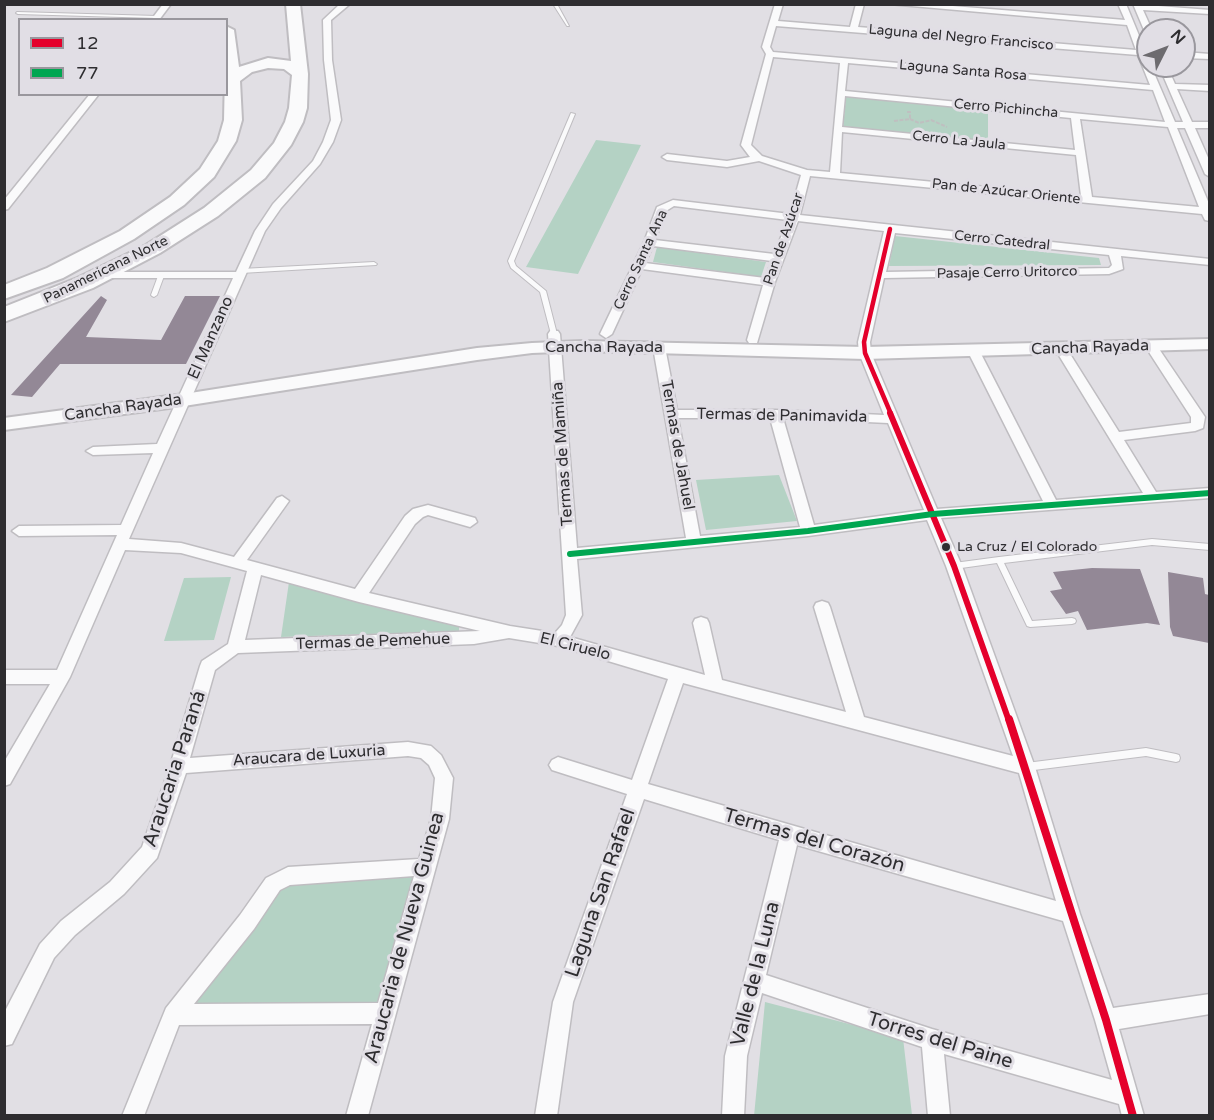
<!DOCTYPE html>
<html>
<head>
<meta charset="utf-8">
<style>
	body { margin:0 }
	#map { position:relative; width:1214px; height:1120px; overflow:hidden; background:#e1dfe4; font-family:"Varela Round",sans-serif }
	canvas { display:block }
	.frame { position:absolute; inset:0; border:6px solid #2e2d30; pointer-events:none }
	.legend { position:absolute; left:18px; top:18px; width:210px; height:78px; box-sizing:border-box; background:#e1dee5; border:2px solid #99979d; margin:0; padding:8px 10px; list-style:none; font-size:18px; color:#2e2d30 }
	.legend li { display:flex; align-items:center; gap:12px; height:30px }
	.legend b { width:30px; border:2px solid #99979d }
	.north { position:absolute; left:1136px; top:18px; width:60px; height:60px; box-sizing:border-box; background:#e1dee5; border:2px solid #99979d; border-radius:50%; rotate:48deg; font-size:16px; font-weight:700; line-height:24px; text-align:center; color:#2e2d30 }
	.north::after { content:''; display:block; margin:auto; width:21px; height:27px; background:#6d6b6f; clip-path:polygon(50% 0,100% 100%,50% 72%,0 100%) }
</style>
</head>
<body>
<div id="map">
<canvas width="1214" height="1120"></canvas>
<div class="frame"></div>
<ul class="legend">
<li><b style="height:8px;background:#e4002b"></b>12</li>
<li><b style="height:8px;background:#00a651"></b>77</li>
</ul>
<div class="north">N</div>
</div>
<script>
const context = document.querySelector('canvas').getContext('2d');
context.lineJoin = 'round';
function fillPath(path, color) { context.fillStyle = color; context.fill(path, 'evenodd'); }
const toPath = rows => new Path2D(rows.map(r => 'M' + r).join(''));
function trace(path, color, width, dash) { context.strokeStyle = color; context.lineWidth = width; context.lineCap = dash ? 'butt' : 'round'; context.setLineDash(dash || []); context.stroke(path); }
function label(font, color, halo, rows, align = 'center') {
  context.font = font + ' "Varela Round",sans-serif'; context.lineWidth = 6; context.setLineDash([]); context.textBaseline = 'middle'; context.strokeStyle = halo; context.fillStyle = color; for (const [text, x, y, turn = 0] of rows) {
    context.save(); context.translate(x, y); context.rotate((+turn || 0) * Math.PI / 180); context.textAlign = isNaN(turn) ? turn : align; if (halo) context.strokeText(text, 0, 0); context.fillText(text, 0, 0); context.restore();
  }
}
const green = toPath([
	[846,96,988,110,988,141,843,127],
	[596,140,641,145,578,274,526,267],
	[895,236,1099,258,1101,265,889,266],
	[657,247,766,262,761,277,653,262],
	[779,475,797,521,706,530,696,480],
	[231,577,214,640,164,641,184,578],
	[289,582,459,622,459,631,281,637],
	[418,872,382,1007,185,1009,277,888,291,881],
	[765,1002,903,1038,912,1115,754,1116]
]);
const building = toPath([
	[101,296,107,300,86,337,161,340,185,296,220,296,186,364,60,364,32,397,11,395],
	[1092,568,1140,569,1160,625,1147,623,1087,630,1078,611,1066,614,1050,591,1062,589,1053,572],
	[1168,572,1203,578,1205,594,1209,595,1209,643,1173,636,1170,627]
]);
const path = toPath([
	[910,119,919,123,932,120],
	[931,120,947,127],
	[894,121,910,119,910,112,907,112]
]);
const lane = toPath([
	[553,4,557,4,569,26,567,26,553,4],
	[17,12,157,16,159,17,157,18,18,14,16,13,17,12],
	[571,113,575,114,514,261,516,266,546,291,557,334,554,336,551,334,540,292,511,268,508,261,571,113],
	[374,262,377,264,376,265,241,273,238,271,241,269,374,262],
	[161,274,164,276,157,295,154,297,152,296,151,295,158,276,161,274],
	[1152,539,1210,544,1210,550,1152,545,1004,563,1032,621,1072,618,1075,619,1076,621,1075,623,1072,624,1030,627,1027,626,997,563,954,569,950,566,954,563,999,557,1152,539],
	[1146,748,1176,754,1179,755,1180,758,1179,761,1176,762,1146,756,1026,771,1023,770,1022,767,1023,764,1026,763,1146,748]
]);
const street = toPath([
	[163,4,171,4,159,20,151,20,163,4],
	[340,4,350,4,331,20,332,60,341,120,333,142,320,164,281,208,265,231,129,539,181,543,234,557,277,498,282,496,289,501,247,560,355,589,405,516,413,509,428,505,475,518,477,522,470,527,428,515,423,517,415,524,369,593,510,626,555,633,562,625,566,615,548,334,550,331,558,331,560,334,577,548,686,538,653,347,655,344,659,343,665,347,677,410,775,410,884,415,859,353,858,342,884,231,798,221,775,282,757,343,749,343,747,340,763,285,642,269,612,334,606,338,600,334,644,242,657,207,673,200,790,214,801,175,759,161,727,167,667,160,662,157,667,154,727,161,750,157,741,145,766,54,762,47,775,4,783,4,778,21,850,27,856,4,864,4,858,27,1136,50,1127,25,889,4,928,4,1125,20,1118,4,1126,4,1145,50,1148,50,1148,66,1151,66,1175,122,1183,122,1159,66,1167,66,1175,84,1210,85,1210,91,1177,89,1192,122,1210,122,1210,128,1195,128,1210,162,1210,177,1205,174,1185,128,1177,128,1210,206,1210,221,1205,220,1202,214,810,176,800,215,1210,259,1210,265,1121,256,1123,269,1109,274,884,278,870,342,871,353,937,509,1043,501,967,350,969,347,977,347,979,350,1056,500,1143,493,1055,349,1057,346,1065,346,1119,432,1191,423,1191,417,1145,346,1151,342,1155,343,1205,417,1203,428,1195,431,1124,440,1156,492,1210,488,1210,498,941,518,962,566,1035,767,1080,914,1113,1008,1210,994,1210,1014,1119,1029,1144,1116,1122,1116,1119,1104,944,1054,950,1116,928,1116,922,1047,762,993,747,1056,744,1116,722,1116,725,1056,779,840,644,799,573,1002,557,1116,535,1116,553,1002,627,794,552,770,549,765,552,760,558,757,632,780,668,679,558,646,509,638,474,644,238,653,215,670,190,758,408,742,431,746,441,755,453,778,449,819,368,1116,346,1116,372,1024,179,1025,144,1116,122,1116,166,1008,240,915,266,878,288,867,419,859,431,819,435,778,429,765,421,758,408,756,186,773,157,858,124,894,75,935,54,958,12,1044,4,1046,4,1013,40,944,61,921,110,882,142,847,170,766,200,666,202,661,228,644,247,571,181,553,125,550,70,677,10,784,4,786,4,762,50,684,4,684,4,670,57,670,117,535,19,536,12,531,19,526,121,525,153,453,93,455,86,451,93,447,157,444,233,278,102,278,96,275,102,272,236,272,255,231,273,204,313,161,323,142,331,120,324,60,323,20,340,4],
	[776,26,1138,55,1150,85,773,52,770,47,776,26],
	[773,57,840,63,830,172,807,170,762,156,751,145,773,57],
	[848,63,1153,90,1165,122,845,91,848,63],
	[845,96,1071,118,1075,150,842,127,845,96],
	[1080,119,1168,127,1199,207,1092,197,1080,119],
	[842,132,1076,155,1081,196,840,173,842,132],
	[674,206,788,220,774,254,655,240,666,211,674,206],
	[895,233,1109,255,1112,265,1109,268,886,272,895,233],
	[653,246,772,261,765,278,645,263,653,246],
	[678,418,770,418,800,527,700,536,678,418],
	[783,418,888,423,924,510,814,525,783,418],
	[927,520,946,566,1013,756,864,717,830,607,828,603,822,601,816,603,814,607,846,712,722,680,709,623,707,619,701,617,695,619,693,623,705,675,570,637,582,615,577,559,808,536,927,520],
	[261,575,359,602,480,631,245,640,261,575],
	[683,683,1019,773,1056,901,648,784,683,683],
	[797,845,1063,921,1095,1020,1112,1080,932,1029,766,975,797,845],
	[414,876,378,1003,194,1004,254,929,280,890,290,885,414,876],
	[1133,4,1210,10,1210,14,1143,10,1152,30,1148,30,1148,32,1144,30,1133,4],
	[1184,52,1210,54,1210,59,1184,58,1184,52],
	[90,94,99,94,8,209,4,210,4,200,90,94]
]);
const secondary = toPath([
	[1210,339,1210,349,865,359,583,351,532,353,477,360,184,406,4,430,4,418,184,394,477,348,532,343,583,341,865,347,1210,339]
]);
const highway = toPath([
	[286,4,300,4,308,74,307,108,303,122,291,145,265,178,218,216,160,253,93,288,4,322,4,307,77,278,146,245,204,208,251,170,274,143,285,122,289,108,292,75,284,69,268,68,252,72,240,81,242,120,236,141,214,177,184,205,134,239,63,278,4,299,4,285,47,268,120,231,170,197,200,169,218,141,224,120,226,26,234,30,239,67,268,58,291,61,286,4]
]);
const bus1Far2 = toPath([
	[890,229,864,342,865,353,891,414]
]);
const bus1Far1 = toPath([
	[890,413,954,566,1009,721]
]);
const bus1 = toPath([
	[1009,719,1106,1020,1133,1116]
]);
const bus2 = toPath([
	[570,554,808,531,933,514,1210,493]
]);
const markers = [
	[946,547,5,"#2e2d30"]
];
const farStreetnames = [
	["Laguna del Negro Francisco",961,38,5],
	["Laguna Santa Rosa",963,71,5],
	["Cerro Pichincha",1006,109,5],
	["Cerro La Jaula",959,141,6],
	["Pan de Azúcar Oriente",1006,192,6],
	["Pan de Azúcar",784,239,-71],
	["Cerro Catedral",1002,241,6],
	["Cerro Santa Ana",641,260,-65],
	["Panamericana Norte",106,270,-26],
	["Pasaje Cerro Uritorco",1007,273,-1]
];
const busNames = [
	["La Cruz / El Colorado",957,547]
];
const streetNames = [
	["El Manzano",211,338,-66],
	["Cancha Rayada",604,348],
	["Cancha Rayada",1090,348,-2],
	["Cancha Rayada",123,408,-8],
	["Termas de Panimavida",782,416,1],
	["Termas de Jahuel",677,445,80],
	["Termas de Mamiña",563,454,-94],
	["Termas de Pemehue",373,642,-2],
	["El Ciruelo",575,647,14],
	["Araucara de Luxuria",309,756,-4]
];
const nearStreetnames = [
	["Araucaria Paraná",175,769,-72],
	["Termas del Corazón",814,841,16],
	["Laguna San Rafael",601,893,-71],
	["Araucaria de Nueva Guinea",405,938,-75],
	["Valle de la Luna",756,974,-76],
	["Torres del Paine",940,1041,17]
];
fillPath(green, '#b4d2c4');
fillPath(building, '#938896');
trace(lane, '#bfbdc1', 2);
trace(street, '#bfbdc1', 3);
trace(secondary, '#bfbdc1', 4);
trace(highway, '#bfbdc1', 4);
trace(path, '#bfbfc0', 2, [4, 1.5]);
fillPath(lane, '#fafafb');
fillPath(street, '#fafafb');
fillPath(secondary, '#fafafb');
fillPath(highway, '#fafafb');
trace(bus1Far2, '#e4002b', 4.5);
trace(bus1Far1, '#e4002b', 6);
trace(bus1, '#e4002b', 8);
trace(bus2, '#00a651', 6);
for (const [x, y, r, color] of markers) { const dot = new Path2D(); dot.arc(x, y, r, 0, 2 * Math.PI); context.fillStyle = color; context.fill(dot); trace(dot, '#e1dee5', 2); }
label('14px', '#2e2d30', '#e1dee5', farStreetnames);
label('14px', '#2e2d30', '#e1dee5', busNames, 'left');
label('16px', '#2e2d30', '#e1dee5', streetNames);
label('20px', '#2e2d30', '#e1dee5', nearStreetnames);
</script>
</body>
</html>
